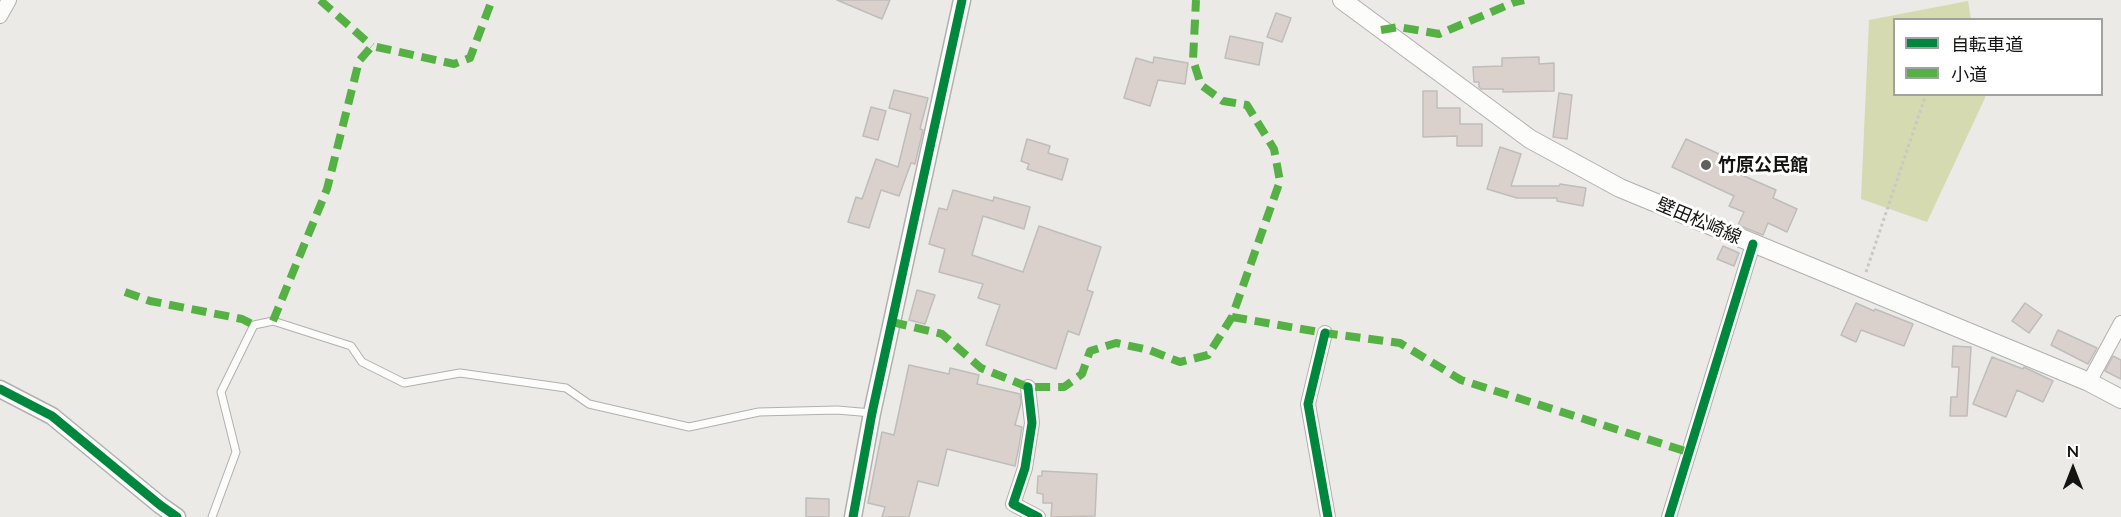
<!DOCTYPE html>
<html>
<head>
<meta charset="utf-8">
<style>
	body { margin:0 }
	#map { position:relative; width:2121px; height:517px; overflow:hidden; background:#ebeae7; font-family:Lato,"Noto Sans JP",sans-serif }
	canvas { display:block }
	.legend { position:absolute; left:1893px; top:18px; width:210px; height:78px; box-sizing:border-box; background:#fff; border:2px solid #a1a1a1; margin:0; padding:8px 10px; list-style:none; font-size:18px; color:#141413 }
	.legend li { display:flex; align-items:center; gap:12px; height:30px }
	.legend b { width:30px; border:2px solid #a1a1a1 }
	.north { position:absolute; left:2043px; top:439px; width:60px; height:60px; -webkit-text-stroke:4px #fff; paint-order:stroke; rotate:0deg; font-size:16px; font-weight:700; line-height:24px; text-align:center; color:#141413 }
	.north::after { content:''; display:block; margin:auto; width:21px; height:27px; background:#141413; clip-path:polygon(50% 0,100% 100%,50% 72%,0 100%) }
</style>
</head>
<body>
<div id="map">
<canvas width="2121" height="517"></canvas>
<ul class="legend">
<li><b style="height:8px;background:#00873e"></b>自転車道</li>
<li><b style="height:8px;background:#55b144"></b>小道</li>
</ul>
<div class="north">N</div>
</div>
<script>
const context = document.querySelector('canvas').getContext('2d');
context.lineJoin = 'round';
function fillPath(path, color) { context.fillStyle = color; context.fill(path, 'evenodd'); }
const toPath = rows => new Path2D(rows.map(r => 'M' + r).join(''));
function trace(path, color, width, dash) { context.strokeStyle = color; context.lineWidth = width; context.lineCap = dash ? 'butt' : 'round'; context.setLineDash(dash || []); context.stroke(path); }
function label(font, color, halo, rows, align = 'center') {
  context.font = font + ' Lato,"Noto Sans JP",sans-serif'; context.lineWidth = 6; context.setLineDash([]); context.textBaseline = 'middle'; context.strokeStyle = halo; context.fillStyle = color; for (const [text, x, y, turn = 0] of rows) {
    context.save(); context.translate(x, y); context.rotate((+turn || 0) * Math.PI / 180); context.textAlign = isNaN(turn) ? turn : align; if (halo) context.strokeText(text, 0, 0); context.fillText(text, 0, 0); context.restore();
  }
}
const green = toPath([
	[1968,1,1971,19,1894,20,1894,94,1985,94,1985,98,1927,222,1861,199,1869,20]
]);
const building = toPath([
	[837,0,890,0,882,19,837,0],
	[1276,13,1291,18,1282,42,1267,37,1276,13],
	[1230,36,1263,43,1259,65,1225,58,1230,36],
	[1154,57,1188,63,1185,84,1158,80,1150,106,1124,98,1136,58,1153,63,1154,57],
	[1539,57,1539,64,1554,63,1554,91,1503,92,1503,89,1481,89,1479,87,1479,82,1474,82,1473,67,1502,66,1502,58,1539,57],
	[894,90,928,98,920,129,923,130,915,164,911,163,899,196,881,190,869,228,848,222,856,197,862,199,876,159,898,167,911,114,889,108,894,90],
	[1423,91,1437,91,1437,108,1460,108,1460,124,1482,124,1482,146,1457,146,1457,136,1423,137,1423,91],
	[1559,93,1572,95,1567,139,1553,137,1559,93],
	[871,107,886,111,878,140,863,136,871,107],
	[1027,139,1050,146,1048,153,1068,159,1062,180,1027,169,1029,164,1021,161,1027,139],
	[1686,139,1739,163,1735,172,1776,190,1773,198,1797,209,1787,232,1768,223,1763,235,1738,225,1744,212,1729,206,1734,196,1672,167,1686,139],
	[1500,147,1521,154,1511,186,1559,186,1560,184,1586,188,1583,206,1557,201,1557,198,1517,198,1487,189,1500,147],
	[953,190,993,201,994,197,1030,207,1024,229,983,216,972,255,1023,272,1039,226,1101,247,1087,290,1093,292,1079,335,1068,331,1056,369,986,345,1000,305,978,298,983,284,939,272,945,249,929,244,939,208,947,210,953,190],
	[1723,246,1739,253,1734,266,1717,259,1723,246],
	[917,290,935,295,925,324,909,320,917,290],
	[1856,303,1874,311,1875,309,1913,324,1904,346,1861,330,1856,342,1841,335,1856,303],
	[2025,303,2042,315,2029,333,2012,321,2025,303],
	[2058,330,2097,348,2088,364,2051,345,2058,330],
	[1953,346,1971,347,1967,416,1950,416,1951,397,1957,397,1959,367,1952,367,1953,346],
	[2113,356,2121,360,2121,379,2105,371,2113,356],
	[1992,357,2023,369,2024,367,2053,381,2043,402,2017,390,2006,417,1973,404,1992,357],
	[909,365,949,374,950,368,979,375,977,384,1020,394,1021,403,1015,425,1022,427,1019,446,1015,466,947,449,938,486,918,481,909,517,882,517,885,507,868,503,882,432,894,435,909,365],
	[1042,471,1097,474,1095,516,1051,517,1052,503,1043,503,1043,494,1037,493,1038,476,1042,476,1042,471],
	[806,498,829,499,829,517,806,517,806,498]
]);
const path = toPath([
	[1866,272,1926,94]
]);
const service = toPath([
	[212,517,236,452,221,392,254,325,273,321,351,346,362,362,404,383,460,373,566,388,589,404,689,427,759,412,837,410,872,413]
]);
const minor = toPath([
	[0,16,9,0],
	[1325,333,1308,404,1328,517],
	[2089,382,2121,323],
	[1028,387,1032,423,1025,468,1013,504,1038,517],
	[1669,517,1753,244]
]);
const tertiary = toPath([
	[0,389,52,416,160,505,177,517],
	[853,517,872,413,962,0]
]);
const secondary = toPath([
	[1342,0,1530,139,1620,188,2089,382,2121,399]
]);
const quiet = toPath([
	[320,0,372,46],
	[1381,30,1399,27,1439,34,1515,2,1524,0],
	[125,292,150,301,242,319,254,325],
	[1232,317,1325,333,1400,343,1461,380,1688,452],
	[273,321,327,189,359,61,372,46,454,64,470,58,492,0],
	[892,322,942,334,981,368,1028,387,1064,387,1082,374,1090,351,1116,343,1149,350,1180,362,1208,355,1232,317,1280,181,1274,149,1247,105,1223,101,1201,85,1193,60,1196,0]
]);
const cycleway = toPath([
	[1325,333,1308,404,1328,517],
	[1028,387,1032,423,1025,468,1013,504,1038,517],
	[0,389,52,416,160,505,177,517],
	[853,517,872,413,962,0],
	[1669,517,1753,244]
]);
const markers = [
	[1706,165,6,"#5f5f5d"]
];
const poiNames = [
	["竹原公民館",1718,165]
];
const streetNames = [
	["壁田松崎線",1699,221,23]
];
fillPath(green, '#d6dab1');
fillPath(building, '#dbd1cc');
trace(building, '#bebdbb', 1.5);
trace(service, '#b1b0ae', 9);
trace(minor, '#b1b0ae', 16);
trace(tertiary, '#b1b0ae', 19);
trace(secondary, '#b1b0ae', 20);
trace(path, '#c8c8c7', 3, [3, 3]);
trace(service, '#fcfcfb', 7);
trace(minor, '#fcfcfb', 14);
trace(tertiary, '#fcfcfb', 16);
trace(secondary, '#fcfcfb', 18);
trace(quiet, '#55b144', 8, [15, 8]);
trace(cycleway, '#00873e', 9);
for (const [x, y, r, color] of markers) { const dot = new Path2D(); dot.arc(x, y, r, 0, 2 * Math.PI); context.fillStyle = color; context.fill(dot); trace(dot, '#fff', 2); }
label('bold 18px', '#141413', '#fff', poiNames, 'left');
label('18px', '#141413', '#fff', streetNames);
</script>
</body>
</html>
